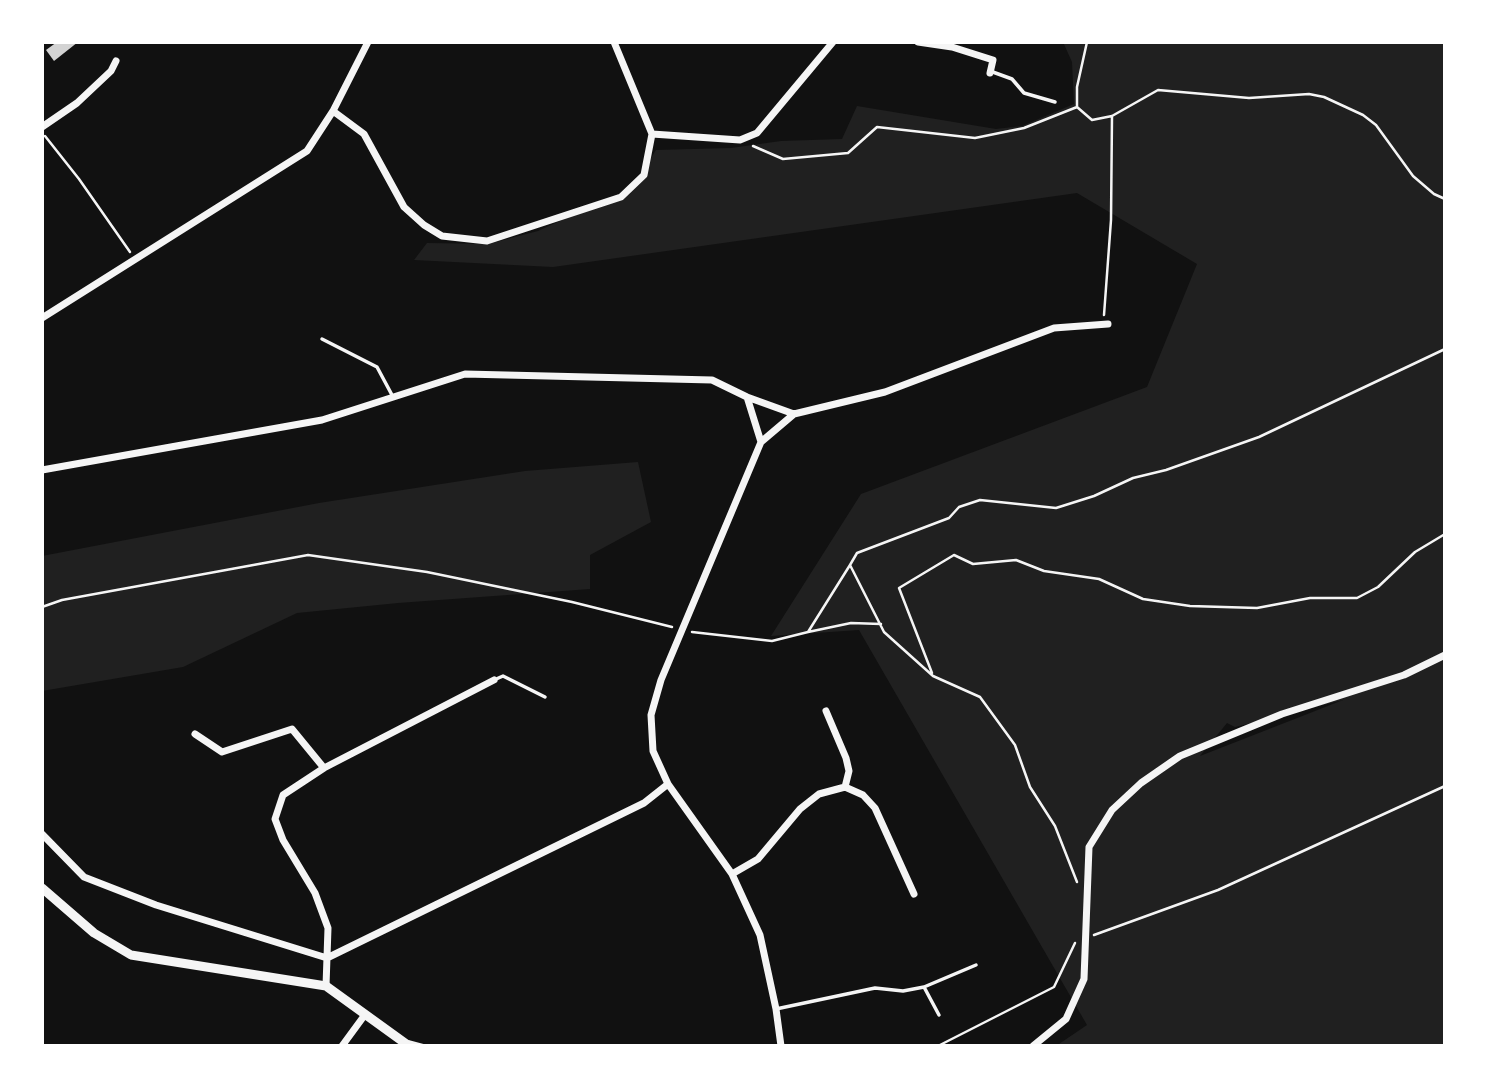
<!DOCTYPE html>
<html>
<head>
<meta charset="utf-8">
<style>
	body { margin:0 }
	#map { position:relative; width:1487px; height:1088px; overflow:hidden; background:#111; font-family:Poppins,sans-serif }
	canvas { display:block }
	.frame { position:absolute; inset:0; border:44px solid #fff; pointer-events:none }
</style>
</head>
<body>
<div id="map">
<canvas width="1487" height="1088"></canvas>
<div class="frame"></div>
</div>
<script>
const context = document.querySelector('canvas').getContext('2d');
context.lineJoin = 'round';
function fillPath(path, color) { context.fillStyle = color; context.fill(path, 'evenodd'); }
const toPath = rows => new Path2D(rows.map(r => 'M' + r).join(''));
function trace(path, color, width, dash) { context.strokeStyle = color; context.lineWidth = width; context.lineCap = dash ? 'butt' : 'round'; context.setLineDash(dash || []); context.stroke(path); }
const green = toPath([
	[1063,42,1445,42,1445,1046,1056,1046,1087,1025,859,630,771,636,861,494,1147,387,1197,264,1077,193,553,267,414,260,427,243,488,244,538,231,632,188,656,150,731,148,781,141,842,139,857,106,996,129,1022,126,1074,104,1072,62],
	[1343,700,1310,713,1200,756,1227,723,1235,727],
	[638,462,651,522,590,555,590,589,398,603,297,613,183,667,42,691,42,556,319,503,525,471]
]);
const building = toPath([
	[57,42,78,42,54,61,46,50]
]);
const path = toPath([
	[1087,42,1077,87,1077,107,1092,120,1112,116,1158,90,1249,98,1309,94,1324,97,1363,115,1376,125,1413,176,1434,194,1445,199],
	[45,136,79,179,130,252],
	[753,146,783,159,848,153,877,127,975,138,1024,128,1077,107],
	[1104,315,1111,220,1112,116],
	[42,607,62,600,308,555,427,572,572,602,672,627],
	[692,632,772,641,808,632,850,565],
	[808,632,851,623,881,624],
	[932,673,899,588,954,555,973,564,1016,560,1044,571,1099,579,1143,599,1190,606,1257,608,1310,598,1357,598,1378,587,1415,552,1445,534],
	[1077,882,1055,826,1030,787,1015,745,980,697,933,676,884,632,850,565,857,553,949,518,959,507,980,500,1056,508,1094,496,1133,478,1166,470,1259,437,1445,349],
	[1094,935,1218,890,1445,786],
	[938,1046,1054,987,1075,943]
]);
const service = toPath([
	[990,71,1012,79,1024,93,1055,102],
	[322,339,377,367,392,395],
	[494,680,503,676,545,697],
	[924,987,976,965],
	[776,1009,875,988,903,991,924,987,939,1015],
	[409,1042,424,1046]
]);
const minor = toPath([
	[918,42,952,47,993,60,990,73],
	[333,111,364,134,404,207,424,225,442,236,487,241,621,197,644,175,652,134,614,42],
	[42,127,77,103,111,71,116,61],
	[652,134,740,140,757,133,833,42],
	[42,318,307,151,333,111,368,42],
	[747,397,761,442],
	[42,470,322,420,465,374,712,380,747,397,794,414,885,392,1054,328,1108,324],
	[826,711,846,758,849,771,845,787],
	[195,734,222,752,292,729,324,768],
	[42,834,84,877,156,905,327,958,644,803,668,784],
	[732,874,758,859,800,809,819,794,845,787,863,795,875,808,914,894],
	[326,986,328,928,315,893,283,840,275,819,283,795,324,768,494,680],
	[342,1046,364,1016],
	[781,1046,776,1009,760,935,732,874,668,784,653,751,651,715,661,680,761,442,794,414],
	[1033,1046,1066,1019,1084,979,1089,847,1112,810,1141,783,1180,756,1282,714,1404,675,1445,655]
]);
const tertiary = toPath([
	[42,888,94,933,131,955,326,986,409,1046]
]);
fillPath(green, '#202020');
fillPath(building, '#d3d3d3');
trace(path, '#f5f5f5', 2.5);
trace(service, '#f5f5f5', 3.5);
trace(minor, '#f5f5f5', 7);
trace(tertiary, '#f5f5f5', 9);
</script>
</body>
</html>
